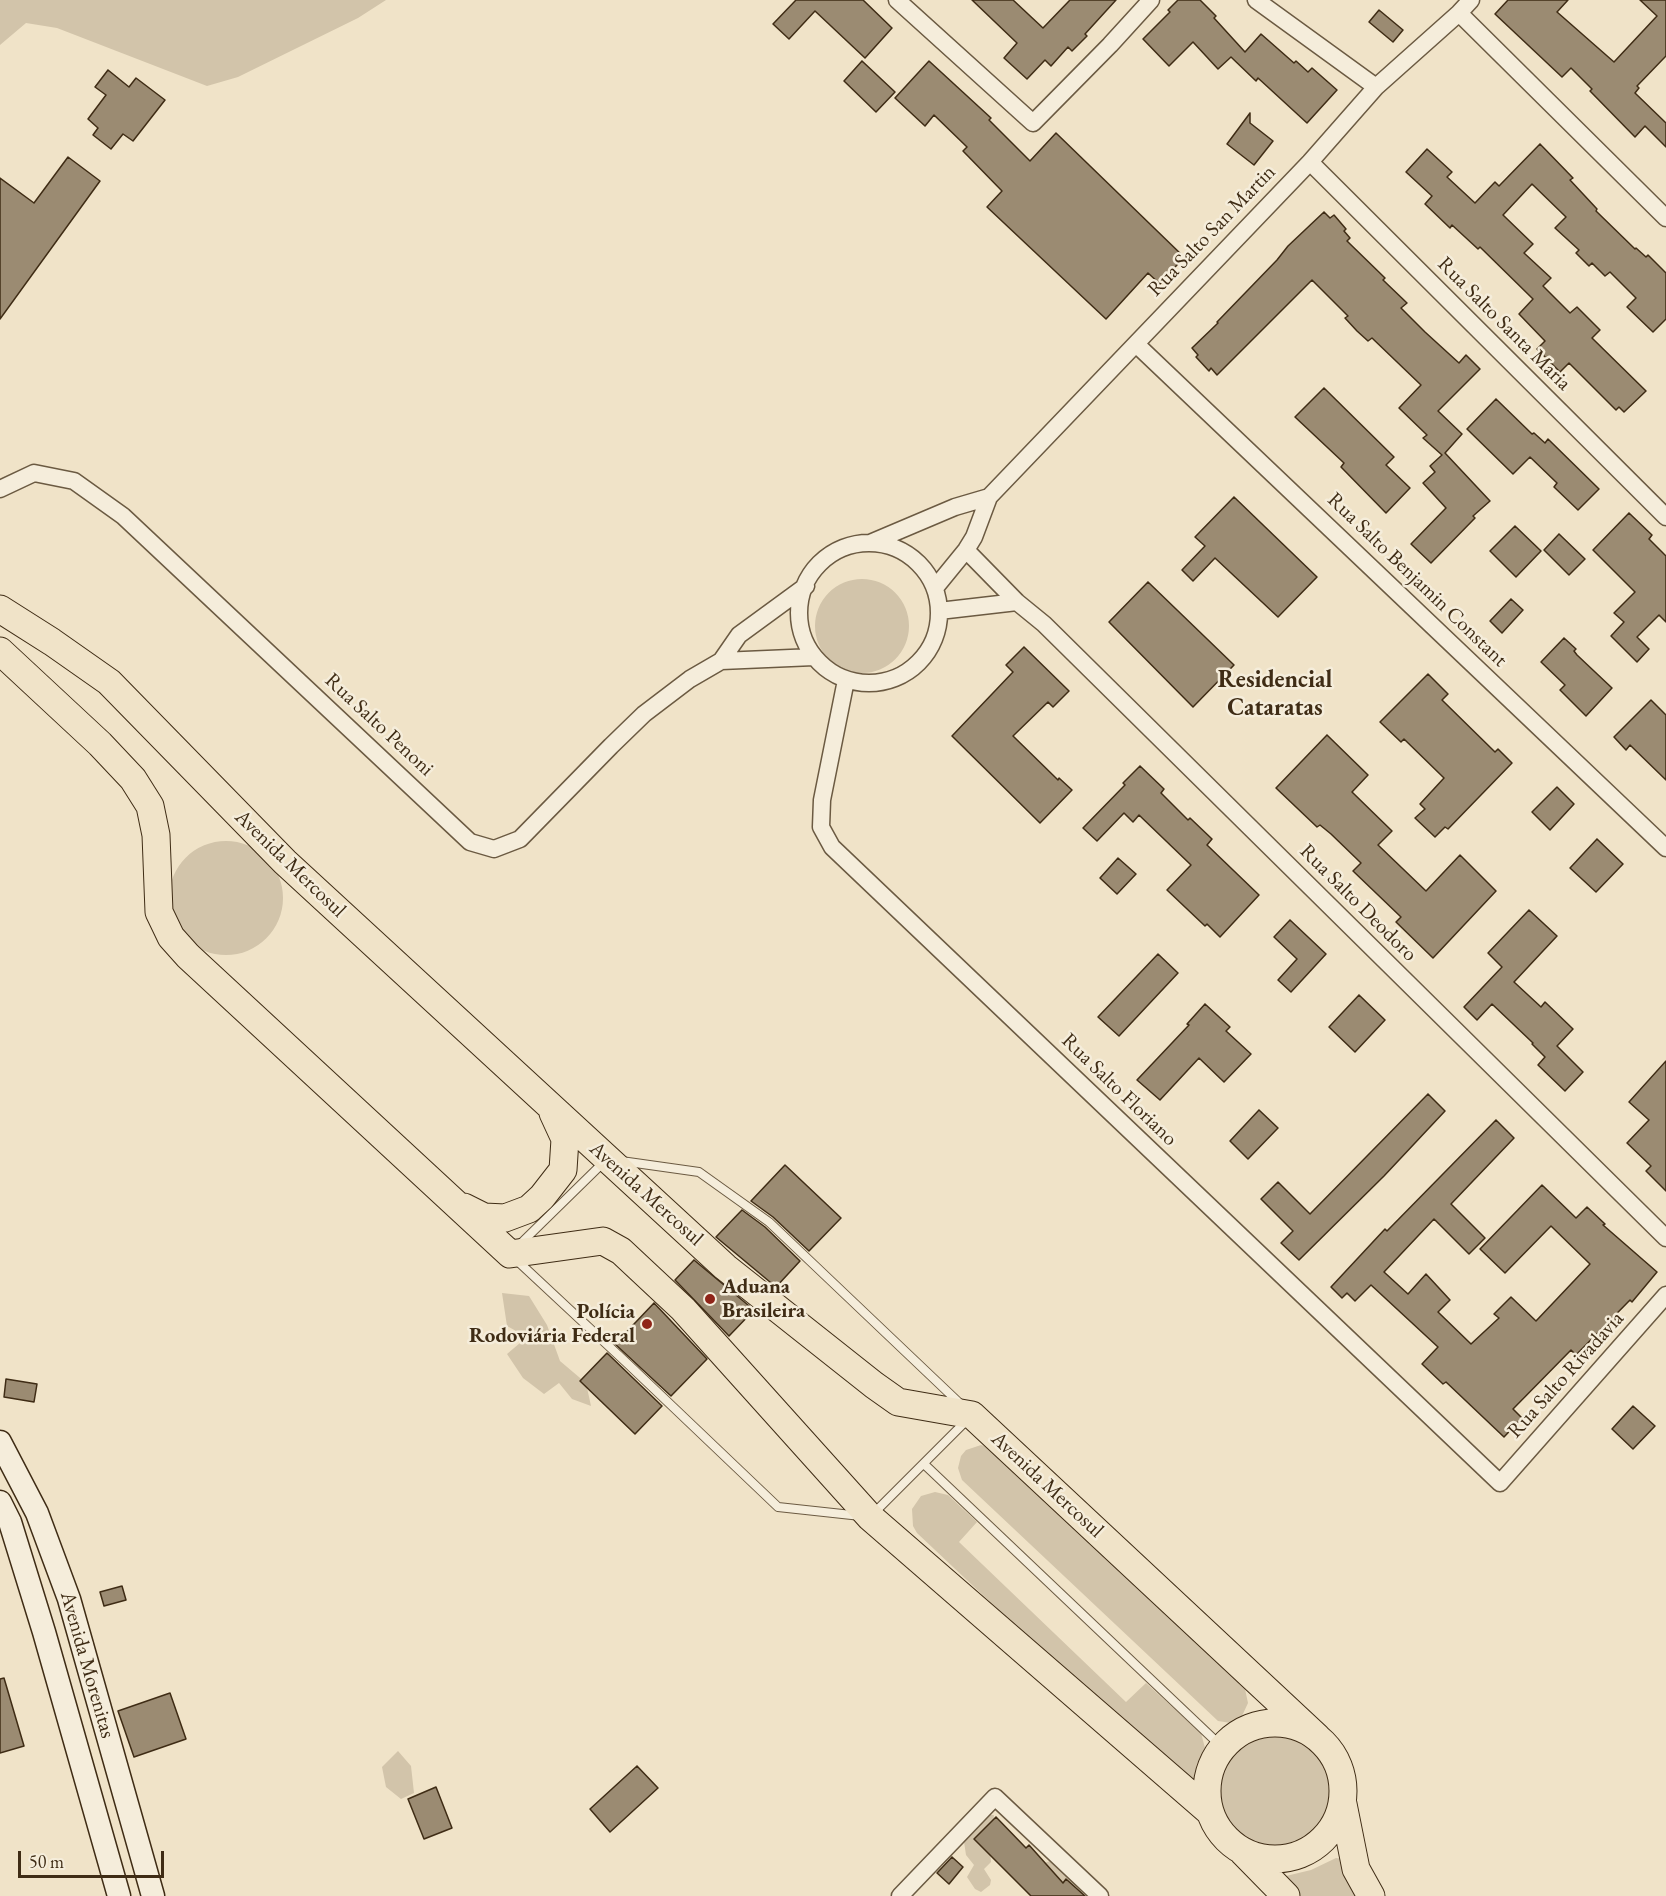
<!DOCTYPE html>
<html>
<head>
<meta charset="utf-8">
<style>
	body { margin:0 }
	#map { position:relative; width:1666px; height:1896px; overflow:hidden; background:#f0e3c8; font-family:"EB Garamond",serif }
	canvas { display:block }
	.scale { position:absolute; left:18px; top:1851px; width:146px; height:27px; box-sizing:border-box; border:3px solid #3f2c15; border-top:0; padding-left:8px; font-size:18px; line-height:21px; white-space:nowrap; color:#3f2c15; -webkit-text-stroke:4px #f5eddb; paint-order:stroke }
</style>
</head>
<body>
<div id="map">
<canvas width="1666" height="1896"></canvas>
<div class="scale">50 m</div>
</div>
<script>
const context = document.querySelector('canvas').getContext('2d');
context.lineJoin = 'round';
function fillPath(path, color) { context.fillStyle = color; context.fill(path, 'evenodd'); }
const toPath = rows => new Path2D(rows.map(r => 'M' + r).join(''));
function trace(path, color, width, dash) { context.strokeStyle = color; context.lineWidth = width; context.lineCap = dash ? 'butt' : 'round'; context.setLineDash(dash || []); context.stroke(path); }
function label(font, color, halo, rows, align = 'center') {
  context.font = font + ' "EB Garamond",serif'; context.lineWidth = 5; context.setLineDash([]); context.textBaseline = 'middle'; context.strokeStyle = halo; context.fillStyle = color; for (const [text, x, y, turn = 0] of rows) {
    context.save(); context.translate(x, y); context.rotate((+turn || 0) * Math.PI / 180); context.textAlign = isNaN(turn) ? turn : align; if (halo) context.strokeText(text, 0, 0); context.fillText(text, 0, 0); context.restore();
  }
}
const green = toPath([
	[0,0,386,0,358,18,238,77,207,86,57,28,26,23,0,45],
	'815 626a47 47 0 1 1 94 0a47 47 0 1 1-94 0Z',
	'169 898a57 57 0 1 1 114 0a57 57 0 1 1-114 0Z',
	[502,1293,529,1296,547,1325,560,1361,586,1383,591,1406,572,1399,559,1383,544,1394,523,1378,507,1354,527,1337,507,1326],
	[981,1445,988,1447,1245,1689,1248,1703,1242,1716,1231,1723,1218,1721,962,1480,958,1468,961,1456,966,1450],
	[935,1492,948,1495,977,1522,959,1542,1126,1702,1146,1683,1201,1733,1205,1748,1197,1764,1193,1782,1182,1783,917,1533,913,1526,912,1509,921,1496],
	'1219 1794a57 57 0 1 1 114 0a57 57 0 1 1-114 0Z',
	[398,1751,411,1766,414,1793,401,1799,386,1787,382,1767],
	[987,1815,994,1815,990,1850,991,1862,984,1869,991,1880,990,1885,981,1892,975,1889,967,1877,974,1865,966,1855,963,1835],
	[1336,1858,1343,1859,1355,1896,1294,1896,1284,1879,1286,1876,1311,1870],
	[1050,1861,1058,1868,1070,1869,1080,1881,1076,1888,1055,1878,1042,1864]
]);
const building = toPath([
	[796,0,863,0,892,28,865,58,815,11,789,39,773,24,796,0],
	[972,0,1013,0,1043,28,1070,0,1116,0,1085,34,1087,36,1072,51,1068,47,1051,66,1045,60,1027,79,1004,58,1017,43,972,0],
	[1178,0,1200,0,1216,16,1214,18,1245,52,1261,34,1294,63,1296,61,1308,72,1312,68,1337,90,1307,123,1258,78,1256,81,1231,57,1218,69,1193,42,1169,66,1143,39,1170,12,1168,10,1178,0],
	[1508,0,1568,0,1557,12,1614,62,1657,16,1640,0,1666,0,1666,56,1637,86,1639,88,1635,93,1666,123,1666,147,1645,126,1635,137,1590,91,1592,89,1571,68,1562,77,1495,14,1508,0],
	[1379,10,1403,30,1393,42,1369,22,1379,10],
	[862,61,895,92,876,112,844,81,862,61],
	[929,61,991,118,989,120,1030,161,1056,133,1184,257,1160,284,1148,273,1106,319,987,207,1002,191,963,151,967,147,934,115,925,126,895,98,929,61],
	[108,70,129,87,136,78,165,100,133,141,123,134,111,149,93,135,98,128,88,119,106,95,95,87,108,70],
	[1250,113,1250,123,1273,141,1254,165,1227,144,1250,113],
	[1540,144,1573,178,1570,180,1597,209,1596,211,1635,249,1636,248,1646,257,1648,255,1666,273,1666,319,1653,332,1627,307,1636,298,1610,272,1605,276,1592,263,1589,266,1576,253,1579,250,1555,228,1566,217,1532,184,1503,215,1533,244,1524,253,1551,278,1543,286,1570,313,1577,307,1600,330,1592,338,1646,391,1624,412,1619,407,1616,410,1569,363,1560,372,1537,349,1545,341,1519,314,1533,299,1480,247,1478,249,1452,225,1450,228,1425,204,1432,196,1406,172,1427,149,1452,172,1447,177,1475,203,1495,182,1499,186,1540,144],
	[68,157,100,181,0,319,0,178,34,203,68,157],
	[1324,212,1330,218,1334,215,1346,229,1344,231,1350,238,1347,241,1385,278,1383,280,1407,303,1401,308,1425,332,1459,363,1466,355,1480,369,1438,411,1462,434,1445,453,1490,501,1473,516,1475,518,1431,563,1411,544,1446,508,1423,483,1435,472,1430,466,1442,455,1423,438,1427,435,1399,408,1421,385,1372,338,1368,341,1357,331,1345,318,1348,316,1312,280,1217,375,1211,368,1209,371,1196,357,1198,355,1192,348,1218,323,1217,322,1277,260,1288,246,1324,212],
	[1324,388,1394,457,1386,465,1410,488,1386,513,1341,467,1344,463,1295,417,1324,388],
	[1496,399,1532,434,1534,433,1545,443,1548,439,1599,489,1578,510,1554,487,1557,483,1530,457,1513,474,1467,429,1496,399],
	[1234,497,1317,577,1278,617,1215,558,1193,581,1182,570,1205,546,1195,537,1234,497],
	[1629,513,1652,535,1649,539,1666,556,1666,622,1659,615,1637,637,1649,649,1637,662,1611,636,1624,622,1614,613,1635,592,1593,550,1629,513],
	[1515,526,1541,551,1516,577,1490,551,1515,526],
	[1559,534,1585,559,1569,575,1544,550,1559,534],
	[1148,582,1234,665,1193,707,1109,622,1148,582],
	[1511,599,1523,610,1502,633,1490,621,1511,599],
	[1564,638,1576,649,1574,651,1577,655,1612,688,1586,716,1560,690,1565,685,1541,662,1564,638],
	[1024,647,1069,691,1053,707,1048,702,1013,736,1058,780,1059,778,1072,790,1040,823,952,736,1013,672,1006,665,1024,647],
	[1428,674,1448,694,1442,700,1495,752,1498,749,1512,763,1448,829,1445,827,1435,837,1415,818,1425,809,1420,804,1444,778,1404,739,1401,742,1380,722,1428,674],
	[1651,700,1666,715,1666,780,1630,745,1626,750,1614,737,1651,700],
	[1327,735,1368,775,1352,792,1392,831,1378,845,1426,891,1460,855,1496,891,1433,958,1396,922,1401,917,1353,871,1361,863,1331,834,1320,825,1317,827,1276,788,1327,735],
	[1140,766,1164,789,1161,793,1188,820,1190,818,1212,839,1207,845,1259,895,1220,937,1207,924,1205,926,1167,890,1191,865,1139,815,1133,822,1124,813,1097,841,1083,828,1125,785,1123,783,1140,766],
	[1557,787,1574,804,1550,830,1532,812,1557,787],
	[1597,839,1623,864,1596,892,1570,868,1597,839],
	[1118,858,1136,874,1117,894,1100,878,1118,858],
	[1529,910,1557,936,1514,982,1541,1007,1545,1002,1573,1029,1557,1046,1583,1072,1565,1091,1538,1065,1545,1057,1532,1044,1533,1043,1492,1004,1477,1020,1464,1007,1502,967,1488,953,1529,910],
	[1290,920,1326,954,1291,992,1278,980,1297,959,1274,937,1290,920],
	[1158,954,1178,973,1119,1036,1098,1017,1158,954],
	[1359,995,1385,1020,1355,1052,1329,1027,1359,995],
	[1205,1004,1230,1027,1226,1031,1251,1054,1224,1082,1199,1058,1160,1100,1137,1080,1189,1025,1187,1024,1205,1004],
	[1666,1061,1666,1191,1646,1171,1651,1166,1627,1143,1649,1120,1629,1102,1666,1061],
	[1428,1094,1445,1111,1384,1176,1299,1260,1281,1243,1293,1231,1261,1199,1278,1182,1310,1214,1428,1094],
	[1259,1110,1278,1128,1248,1159,1230,1141,1259,1110],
	[1496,1120,1514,1138,1451,1204,1485,1238,1469,1254,1434,1219,1384,1272,1408,1294,1426,1274,1450,1300,1438,1312,1471,1344,1499,1318,1494,1314,1511,1297,1536,1321,1590,1264,1551,1226,1505,1273,1480,1249,1542,1185,1576,1218,1587,1207,1605,1224,1603,1225,1657,1272,1632,1302,1630,1300,1576,1355,1571,1350,1513,1409,1522,1418,1504,1437,1446,1382,1443,1384,1422,1364,1438,1347,1371,1285,1355,1301,1347,1293,1342,1298,1331,1287,1385,1229,1387,1231,1496,1120],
	[785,1165,841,1218,809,1251,773,1217,751,1201,785,1165],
	[742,1210,765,1227,800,1261,776,1287,716,1237,742,1210],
	[694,1260,754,1310,729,1336,675,1280,694,1260],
	[654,1303,707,1359,671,1396,615,1344,654,1303],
	[607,1353,662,1406,635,1434,580,1381,607,1353],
	[6,1379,37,1384,34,1402,4,1397,6,1379],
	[1633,1406,1655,1426,1633,1449,1612,1429,1633,1406],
	[122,1586,126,1600,104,1606,100,1592,122,1586],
	[4,1678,24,1746,0,1753,0,1679,4,1678],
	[170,1693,186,1739,134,1757,118,1711,170,1693],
	[637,1766,658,1788,610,1832,590,1809,637,1766],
	[436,1787,452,1828,424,1839,408,1799,436,1787],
	[996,1817,1026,1848,1029,1845,1063,1883,1066,1879,1085,1896,1031,1896,974,1839,996,1817],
	[952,1857,963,1867,949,1884,937,1873,952,1857]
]);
const service = toPath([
	[607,1159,699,1172,769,1222,972,1415,870,1517,778,1507,629,1365,510,1254,607,1159],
	[924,1464,1222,1747]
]);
const minor = toPath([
	[897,0,1033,123,1110,45,1151,0],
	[1256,0,1376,87],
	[1459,13,1666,218],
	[1310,162,1666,517],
	[1136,344,1666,848],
	[0,489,34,473,74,481,123,516,470,842,494,849,520,839,611,746,644,714,690,679,721,661,739,635,806,586],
	[870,543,955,507,989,497],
	'799 613a70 70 0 1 1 140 0a70 70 0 1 1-140 0Z',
	[966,550,1017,602,1044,624,1666,1238],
	[935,588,966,550,974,537,989,497,1310,162,1376,87,1459,13,1471,0],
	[939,611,1017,602],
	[721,661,814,657],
	[846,680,822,800,821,827,832,847,1500,1483,1666,1295],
	[900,1896,995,1797,1100,1896]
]);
const secondary = toPath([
	[0,1442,37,1513,69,1599,153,1896],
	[0,1502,10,1522,44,1632,119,1896]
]);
const trunk = toPath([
	[0,609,52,642,109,682,285,862,725,1267,874,1385,898,1402,972,1415,1317,1737],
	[0,651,100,744,133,779,150,806,156,835,159,912,171,937,188,956,510,1254,603,1241,621,1251,683,1309,870,1517,1210,1812],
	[464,1207,484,1217,505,1218,529,1209,542,1197,563,1170,565,1139,553,1113],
	'1207 1791a68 68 0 1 1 136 0a68 68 0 1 1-136 0Z',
	[1343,1804,1356,1869,1371,1896],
	[1243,1852,1286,1896]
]);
const markers = [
	[710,1299,6,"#8f2418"],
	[647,1324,6,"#8f2418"]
];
const streetNames = [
	["Rua Salto San Martin",1212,231,-46],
	["Rua Salto Santa Maria",1504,324,45],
	["Rua Salto Benjamin Constant",1417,580,44],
	["Rua Salto Penoni",379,725,43],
	["Avenida Mercosul",290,864,44],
	["Rua Salto Deodoro",1358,903,45],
	["Rua Salto Floriano",1119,1090,44],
	["Avenida Mercosul",646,1194,42],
	["Rua Salto Rivadavia",1566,1375,-48],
	["Avenida Mercosul",1047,1485,43],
	["Avenida Morenitas",87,1665,74]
];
const poiNames = [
	["Aduana",722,1287],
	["Brasileira",722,1311],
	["Polícia",635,1312,"right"],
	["Rodoviária Federal",635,1336,"right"]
];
const quarterNames = [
	["Residencial",1275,680],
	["Cataratas",1275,708]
];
fillPath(green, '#d2c4aa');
fillPath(building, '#9b8b72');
trace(building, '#3f2c15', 1.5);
trace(service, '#6b5a42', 10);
trace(minor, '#6b5a42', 19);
trace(secondary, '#3f2c15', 25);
trace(trunk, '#3f2c15', 29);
trace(service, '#f5eddb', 8);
trace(minor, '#f5eddb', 16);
trace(secondary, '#f5eddb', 22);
trace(trunk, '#f0e3c8', 27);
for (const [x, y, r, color] of markers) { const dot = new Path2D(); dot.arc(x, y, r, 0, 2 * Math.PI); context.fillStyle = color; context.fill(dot); trace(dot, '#f5eddb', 2); }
label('21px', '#3f2c15', '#f5eddb', streetNames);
label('bold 21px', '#3f2c15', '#f5eddb', poiNames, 'left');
label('bold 24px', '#3f2c15', '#f5eddb', quarterNames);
</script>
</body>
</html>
